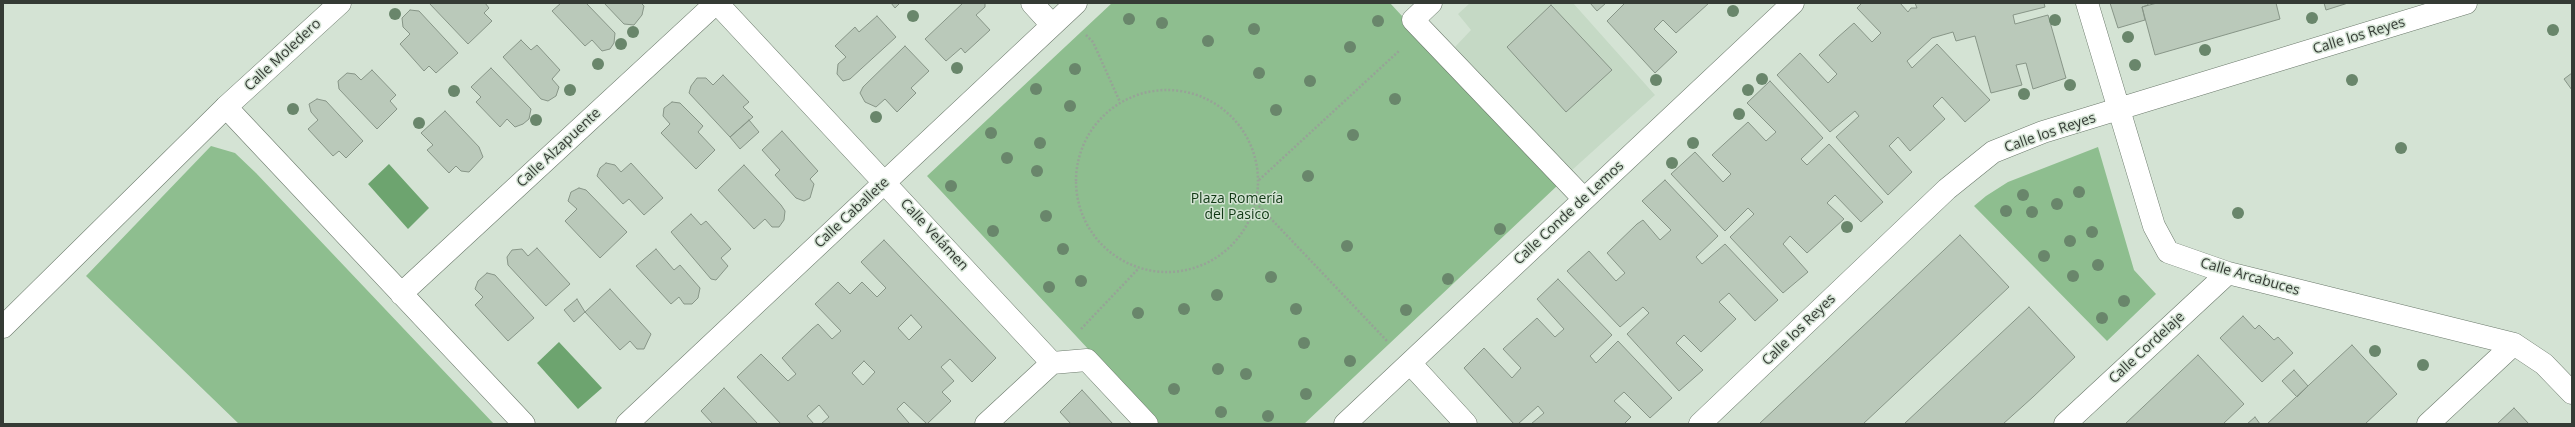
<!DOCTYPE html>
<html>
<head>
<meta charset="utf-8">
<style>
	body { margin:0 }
	#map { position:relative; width:2575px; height:427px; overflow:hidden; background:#d4e3d4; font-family:"Open Sans",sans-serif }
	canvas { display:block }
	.frame { position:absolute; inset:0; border:4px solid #353b35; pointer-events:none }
</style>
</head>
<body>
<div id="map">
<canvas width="2575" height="427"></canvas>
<div class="frame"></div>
</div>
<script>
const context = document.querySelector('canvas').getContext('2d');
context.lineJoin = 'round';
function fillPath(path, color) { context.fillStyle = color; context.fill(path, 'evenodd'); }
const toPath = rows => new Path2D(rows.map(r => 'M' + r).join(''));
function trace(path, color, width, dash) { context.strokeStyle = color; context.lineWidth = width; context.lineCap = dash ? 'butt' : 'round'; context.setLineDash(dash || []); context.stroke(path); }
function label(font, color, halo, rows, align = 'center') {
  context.font = font + ' "Open Sans",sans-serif'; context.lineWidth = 3; context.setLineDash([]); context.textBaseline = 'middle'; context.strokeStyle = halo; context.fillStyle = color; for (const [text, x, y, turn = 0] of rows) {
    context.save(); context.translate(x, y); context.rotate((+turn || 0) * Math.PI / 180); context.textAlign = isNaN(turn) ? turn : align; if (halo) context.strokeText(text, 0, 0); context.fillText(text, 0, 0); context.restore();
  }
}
const built = toPath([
	[1470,3,1573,3,1655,95,1571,171,1455,47,1471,30,1458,14]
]);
const green = toPath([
	[1112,3,1390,3,1558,185,1304,424,1158,424,927,176],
	[211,146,235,153,256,173,494,424,239,424,86,276],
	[2098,147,2134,270,2156,294,2107,341,1974,206,1986,196,2008,182]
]);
const water = toPath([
	[389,164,429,208,408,229,368,184],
	[559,342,602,388,578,409,537,363]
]);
const building = toPath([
	[429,3,485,3,489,8,484,13,492,21,468,44,429,3],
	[561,3,586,3,615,33,614,43,610,49,602,51,592,40,585,46,552,11,561,3],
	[604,3,641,3,644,6,642,15,634,25,624,24,604,3],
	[891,3,900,3,895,8,891,3],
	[963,3,985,3,985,7,976,15,990,30,965,53,961,48,946,61,925,39,963,3],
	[1590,3,1606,3,1597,11,1590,3],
	[1625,3,1709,3,1676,33,1663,20,1654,29,1677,52,1655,73,1607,21,1625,3],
	[1862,3,1900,3,1908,12,1911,8,1917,8,1915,3,2044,3,2045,7,2013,15,2015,24,2048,15,2066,78,2033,89,2026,63,2016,65,2022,85,1991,93,1975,36,1956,41,1953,32,1932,38,1907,61,1912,68,1937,44,1990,100,1965,122,1942,97,1933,106,1945,119,1910,151,1898,137,1889,146,1912,172,1888,195,1836,137,1859,116,1855,111,1830,132,1777,75,1800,53,1828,83,1837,74,1819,55,1837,38,1854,23,1872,42,1881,33,1857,8,1862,3],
	[2110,3,2148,3,2148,5,2142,7,2145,20,2118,28,2110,3],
	[2157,3,2276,3,2280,19,2155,55,2142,7,2157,3],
	[2324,3,2348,3,2326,10,2324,3],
	[1551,5,1612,70,1566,112,1507,47,1551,5],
	[410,10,419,11,458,53,436,73,429,66,424,71,400,44,410,34,403,27,402,18,410,10],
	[877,16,896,37,850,79,843,81,837,74,838,64,846,57,835,46,855,27,859,32,877,16],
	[521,40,531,50,537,45,560,70,552,79,559,87,556,96,548,101,541,99,503,57,521,40],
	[905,46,929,71,911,88,916,93,897,112,885,99,876,107,865,102,860,93,863,87,905,46],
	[491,68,531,109,529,119,523,124,515,127,507,119,500,127,476,102,481,97,471,87,491,68],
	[372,70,396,95,390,101,397,109,377,129,339,89,338,81,347,73,355,74,361,80,372,70],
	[2572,73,2572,90,2564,79,2572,73],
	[723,75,749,102,743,107,753,117,730,137,689,93,691,86,697,78,706,78,713,85,723,75],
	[1770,81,1823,138,1801,159,1807,165,1829,144,1883,202,1861,222,1835,195,1827,203,1844,219,1807,253,1790,236,1783,244,1808,272,1783,293,1730,237,1754,214,1748,208,1725,231,1671,174,1695,152,1723,182,1731,174,1712,155,1748,122,1766,141,1776,132,1747,103,1770,81],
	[317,99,326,101,363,141,346,158,339,151,333,156,308,129,318,120,311,112,309,104,317,99],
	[672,102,680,103,703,126,698,132,715,150,696,169,661,133,670,124,663,116,664,108,672,102],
	[445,111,479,147,483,157,469,172,461,171,456,166,449,173,427,150,433,145,421,133,445,111],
	[749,120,759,132,740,149,730,137,749,120],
	[782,131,818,171,810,179,814,184,810,198,804,201,796,198,775,175,780,170,762,150,782,131],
	[606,163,615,165,621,172,631,163,663,198,644,215,629,199,623,204,597,176,600,168,606,163],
	[744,165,781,205,785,211,784,220,779,227,772,227,765,219,754,229,718,190,744,165],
	[1665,180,1718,236,1696,257,1702,264,1725,244,1778,300,1755,321,1729,293,1719,302,1736,319,1701,352,1684,335,1676,343,1703,370,1679,391,1627,334,1649,313,1643,307,1620,327,1567,271,1589,251,1616,281,1625,273,1607,253,1637,224,1643,220,1660,240,1671,230,1642,201,1665,180],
	[579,188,586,190,627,232,600,258,565,221,577,209,568,201,571,192,579,188],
	[691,214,701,225,706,221,731,249,721,258,728,266,716,280,711,279,671,232,691,214],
	[1960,235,2009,287,1863,424,1759,424,1960,235],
	[884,240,996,358,972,382,950,359,941,367,954,381,942,392,951,401,927,424,904,402,897,409,909,423,908,424,821,424,829,417,819,405,807,416,814,424,781,424,737,377,761,354,788,381,796,374,782,358,812,329,818,324,832,339,841,331,815,304,838,282,850,294,862,282,877,297,886,288,861,262,884,240],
	[911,315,922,327,909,340,898,328,911,315],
	[864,361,875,372,863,385,852,373,864,361],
	[537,248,570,284,546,306,508,265,507,257,512,250,522,249,528,256,537,248],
	[656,249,674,270,680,265,700,288,698,298,692,304,684,304,679,297,671,304,636,266,656,249],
	[487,273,495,275,534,318,508,341,475,305,483,297,475,289,478,281,487,273],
	[1558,279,1612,335,1590,356,1596,363,1618,341,1672,398,1650,418,1624,392,1614,401,1631,417,1624,424,1531,424,1544,413,1538,406,1518,424,1514,424,1464,368,1484,348,1512,378,1521,368,1503,349,1537,318,1555,337,1564,329,1537,299,1558,279],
	[610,289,651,334,644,349,637,349,630,341,620,350,585,312,610,289],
	[577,299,585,312,574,322,564,310,577,299],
	[2029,307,2075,357,2033,397,2003,424,1904,424,2029,307],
	[2243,316,2255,329,2259,325,2274,340,2278,337,2293,353,2262,382,2220,338,2243,316],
	[2352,345,2397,394,2365,424,2267,424,2352,345],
	[2198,355,2244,404,2223,424,2125,424,2198,355],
	[2294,370,2308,386,2297,397,2282,381,2294,370],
	[724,388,758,424,713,424,701,411,724,388],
	[1082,390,1113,424,1071,424,1060,412,1082,390],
	[2514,408,2529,424,2497,424,2514,408],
	[2255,417,2260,424,2247,424,2255,417]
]);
const path = toPath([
	[1086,35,1093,42,1120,102],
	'1076 181a91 91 0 1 1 182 0a91 91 0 1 1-182 0Z',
	[1259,180,1400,50],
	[1256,203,1388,342],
	[1081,329,1139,268]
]);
const street = toPath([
	[717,3,1052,363],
	[1032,3,1052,25],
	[1431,3,1413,20,1584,199],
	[2087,3,2154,226,2168,252,2228,273,2514,344,2544,364,2572,393],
	[226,107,524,424],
	[401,294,716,3],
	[1052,363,1087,360,1147,424],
	[1410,363,1466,424],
	[627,424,1076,3],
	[986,424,1052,363],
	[1345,424,1793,3],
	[1700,424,1947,189,1993,152,2043,132,2466,3],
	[2065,424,2228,273],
	[2428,424,2514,344]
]);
const secondary = toPath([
	[3,327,226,107,340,3]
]);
const trees = [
	[1733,11],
	[395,14],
	[913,16],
	[2312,18],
	[1129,19],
	[2055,20],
	[1378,21],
	[1162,23],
	[1254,29],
	[2553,30],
	[633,32],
	[2128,37],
	[1208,41],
	[621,44],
	[1350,47],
	[2205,50],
	[598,64],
	[2135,65],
	[957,68],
	[1075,69],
	[1259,73],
	[1762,79],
	[1656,80],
	[2352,80],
	[1310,81],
	[2070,85],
	[1036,89],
	[570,90],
	[1748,90],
	[454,91],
	[2024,94],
	[1395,99],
	[1070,106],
	[293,109],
	[1276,110],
	[1739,114],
	[876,117],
	[536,120],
	[419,123],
	[991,133],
	[1353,135],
	[1040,143],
	[1693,143],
	[2401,148],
	[1007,158],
	[1672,163],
	[1037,171],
	[1308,176],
	[951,186],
	[2079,192],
	[2023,195],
	[2057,204],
	[2006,211],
	[2032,212],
	[2238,213],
	[1046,216],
	[1847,227],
	[1500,229],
	[993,231],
	[2092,232],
	[2070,241],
	[1347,246],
	[1063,249],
	[2044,256],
	[2098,265],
	[2073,276],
	[1271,277],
	[1448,279],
	[1081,281],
	[1049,287],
	[1217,295],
	[2124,301],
	[1184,309],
	[1296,309],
	[1406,310],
	[1138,313],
	[2102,318],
	[1304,343],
	[2375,351],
	[1350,361],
	[2423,365],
	[1218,369],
	[1246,374],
	[1174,389],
	[1306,394],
	[1221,412],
	[1268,416]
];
const streetNames = [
	["Calle los Reyes",2359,36,-17],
	["Calle Moledero",283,55,-43],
	["Calle los Reyes",2050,133,-19],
	["Calle Alzapuente",559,148,-43],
	["Calle Caballete",852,213,-43],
	["Calle Conde de Lemos",1569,213,-43],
	["Calle Velámen",934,235,47],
	["Calle Arcabuces",2250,277,16],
	["Calle los Reyes",1799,330,-44],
	["Calle Cordelaje",2147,348,-43]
];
const parkNames = [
	["Plaza Romería",1237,199],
	["del Pasico",1237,215]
];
fillPath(built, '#c5d9c5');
fillPath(green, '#8ebe8f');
fillPath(water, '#6da46f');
fillPath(building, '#bac9ba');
trace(building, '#879587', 1);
trace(street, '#6c7a6c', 23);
trace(secondary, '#6c7a6c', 23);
trace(path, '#97a397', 2.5, [2, 2]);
trace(street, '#fff', 22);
trace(secondary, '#fff', 22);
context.fillStyle = '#69866b';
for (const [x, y] of trees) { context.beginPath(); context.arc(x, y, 6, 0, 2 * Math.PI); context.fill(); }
label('14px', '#353b35', '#d4e3d4', streetNames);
label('14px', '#113915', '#d4e3d4', parkNames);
</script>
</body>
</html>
